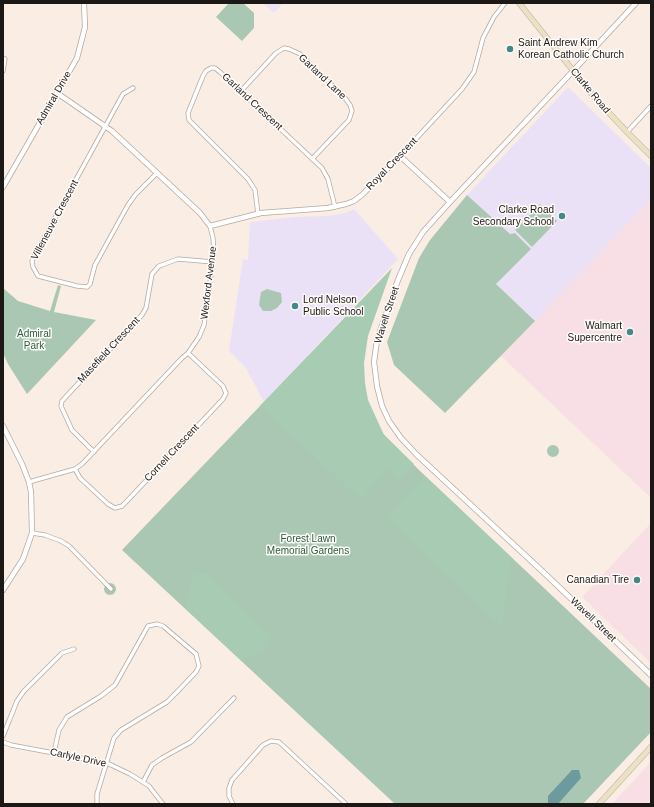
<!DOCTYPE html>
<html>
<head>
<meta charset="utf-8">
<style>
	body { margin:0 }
	#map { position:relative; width:654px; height:807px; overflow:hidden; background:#f9ede4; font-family:Helvetica,sans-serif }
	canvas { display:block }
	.frame { position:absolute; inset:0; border:4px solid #1c1815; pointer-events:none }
</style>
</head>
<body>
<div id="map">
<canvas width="654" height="807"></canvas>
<div class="frame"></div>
</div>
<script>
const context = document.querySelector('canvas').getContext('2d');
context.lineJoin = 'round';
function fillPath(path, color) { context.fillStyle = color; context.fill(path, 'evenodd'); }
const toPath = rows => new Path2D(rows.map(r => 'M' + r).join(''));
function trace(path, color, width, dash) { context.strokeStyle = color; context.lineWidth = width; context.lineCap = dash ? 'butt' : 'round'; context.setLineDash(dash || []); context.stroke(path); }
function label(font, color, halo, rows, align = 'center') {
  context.font = font + ' Helvetica,sans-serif'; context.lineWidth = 3; context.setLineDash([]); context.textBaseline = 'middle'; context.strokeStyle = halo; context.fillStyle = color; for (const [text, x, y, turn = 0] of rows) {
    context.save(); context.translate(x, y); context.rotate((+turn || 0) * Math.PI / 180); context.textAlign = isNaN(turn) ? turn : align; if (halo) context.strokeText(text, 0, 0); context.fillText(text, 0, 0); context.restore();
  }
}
const commercial = toPath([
	[651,199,651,498,501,356],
	[651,523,651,663,582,597],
	[651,762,651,804,612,804]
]);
const education = toPath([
	[263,3,283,3,274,13],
	[568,87,651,168,651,199,535,321,496,284,531,249,515,233,510,234,467,195],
	[354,209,398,259,264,402,246,368,229,351,243,259,248,260,250,222,296,217,327,216,345,213]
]);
const green = toPath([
	[229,3,243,3,254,13,254,28,242,41,216,17],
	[467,195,510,234,515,233,531,249,496,284,535,321,445,413,394,365,387,342,419,258,430,240],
	[540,204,557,221,532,247,515,230],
	[58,285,61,286,54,312,96,320,27,394,8,364,3,353,3,288,18,301,50,311],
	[267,289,281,293,282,302,277,308,271,311,263,311,259,305,261,292],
	[307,357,419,470,651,689,651,732,583,804,395,804,122,550],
	'547 451a6 6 0 1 1 12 0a6 6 0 1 1-12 0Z',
	'104 589a6 6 0 1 1 12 0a6 6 0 1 1-12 0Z'
]);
const forest = toPath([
	[392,268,368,336,364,363,365,383,368,400,384,435,414,464,399,479,388,469,361,500,260,406],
	[425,476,511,557,502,627,387,518],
	[193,572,207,574,271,636,263,651,241,660,185,608]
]);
const water = toPath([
	[572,770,579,770,581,778,558,804,548,804,548,796]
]);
const minor = toPath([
	[3,58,5,59,3,71],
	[133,88,123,94,34,256,32,261,33,267,38,276,77,286,87,287,90,284,95,265,128,205,136,194,157,173],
	[241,91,276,53,284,48,289,49,300,54,345,98,350,105,352,111,349,120,312,159],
	[627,132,651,106],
	[400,156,462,89,474,72,483,38,494,17,505,3],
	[258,214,255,190,248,179,189,120,188,113,203,76,206,71,211,68,215,68,220,72,322,168,328,179,335,207],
	[94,452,72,430,61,406,62,401,142,315,146,308,152,274,159,266,178,259,213,262],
	[75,469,80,478,108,504,115,508,122,506,127,501,223,399,226,393,223,386,188,353],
	[29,482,75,469,82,464,182,358,188,353,199,337,204,325,214,254,213,238,210,226],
	[32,533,45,535,61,541,69,546,111,589],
	[3,736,17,701,24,691,62,653,74,649],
	[3,742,11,745,107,763,130,774,149,786,163,804],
	[54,752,59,730,67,717,101,696,115,685,148,626,157,624,163,626,196,654,199,666,196,672,176,693,167,702,121,730,114,738,97,794,97,804],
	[143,782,152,765,162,758,191,742,234,698],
	[233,804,229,796,229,788,232,780,263,745,271,741,279,742,346,804]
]);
const tertiary = toPath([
	[636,3,573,71,450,202,423,232,409,254,398,280,377,340,374,362,377,386,382,406,389,421,401,438,417,455,540,569,651,675],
	[57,93,112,131,200,213,210,226,261,213,328,208,346,204,354,201,363,194,400,156,450,202],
	[3,187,77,58,85,27,84,3],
	[3,426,22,464,29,482,31,492,32,533,23,559,3,590]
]);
const secondary = toPath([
	[519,3,595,98,627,132,651,156],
	[599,804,651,747]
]);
const markers = [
	[510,49,4,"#428987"],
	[562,216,4,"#428987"],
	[295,306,4,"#428987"],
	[630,332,4,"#428987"],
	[637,580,4,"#428987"]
];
const poiNames = [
	["Saint Andrew Kim",518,43,"left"],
	["Korean Catholic Church",518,55,"left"],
	["Clarke Road",554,210],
	["Secondary School",554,222],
	["Lord Nelson",303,300,"left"],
	["Public School",303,312,"left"],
	["Walmart",622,326],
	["Supercentre",622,338],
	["Canadian Tire",629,580]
];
const streetNames = [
	["Garland Lane",322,77,43],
	["Clarke Road",590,91,50],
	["Admiral Drive",54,98,-60],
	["Garland Crescent",252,102,43],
	["Royal Crescent",392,164,-46],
	["Villeneuve Crescent",55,220,-62],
	["Wexford Avenue",209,283,-83],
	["Wavell Street",387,315,-72],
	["Masefield Crescent",109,350,-47],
	["Cornell Crescent",172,453,-47],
	["Wavell Street",593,620,44],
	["Carlyle Drive",78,758,12]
];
const parkNames = [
	["Admiral",34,334],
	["Park",34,346],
	["Forest Lawn",308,539],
	["Memorial Gardens",308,551]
];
fillPath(commercial, '#f8dee5');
fillPath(education, '#ebe1f6');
fillPath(green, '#aac7b3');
fillPath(forest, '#a7cbb3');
fillPath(water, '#6b9b9d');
trace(minor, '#b4a9a1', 5);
trace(tertiary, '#b4a9a1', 6);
trace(secondary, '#b4a9a1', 6);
trace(minor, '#fff', 3.5);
trace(tertiary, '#fff', 4.5);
trace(secondary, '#ece1c2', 5);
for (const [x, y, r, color] of markers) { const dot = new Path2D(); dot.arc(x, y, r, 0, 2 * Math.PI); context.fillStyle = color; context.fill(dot); trace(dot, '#fffcfa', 1.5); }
label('10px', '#1c1815', '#fffcfa', poiNames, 'right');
label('10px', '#1c1815', '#fffcfa', streetNames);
label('10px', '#265e3d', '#fffcfa', parkNames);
</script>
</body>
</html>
